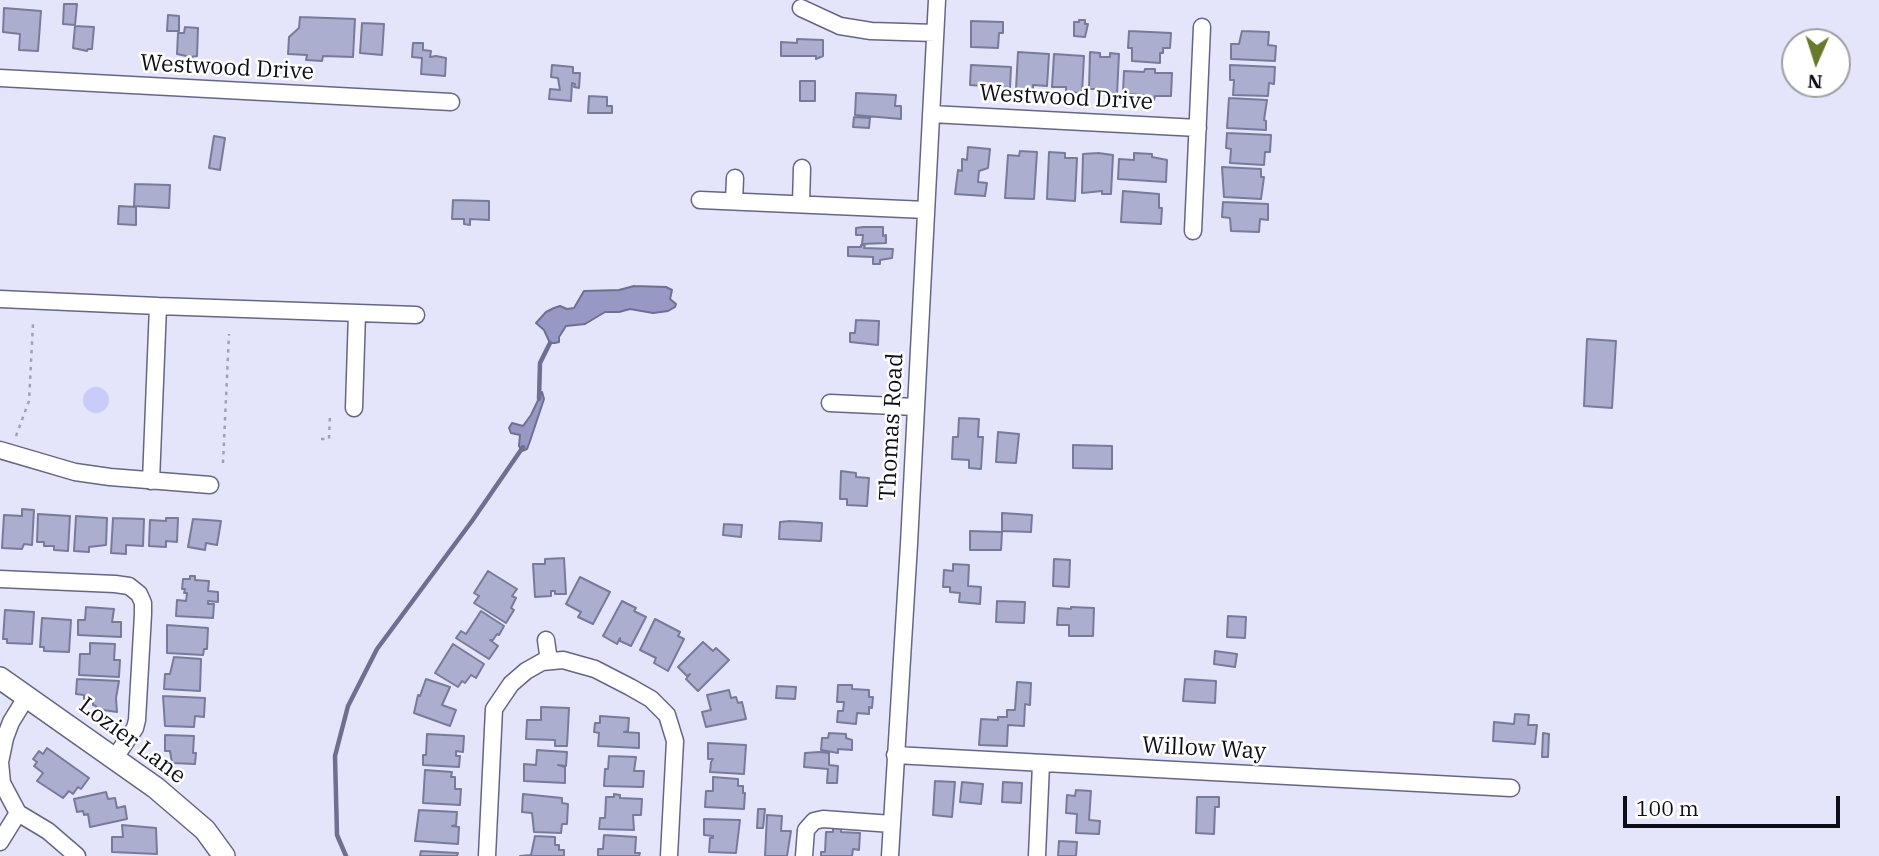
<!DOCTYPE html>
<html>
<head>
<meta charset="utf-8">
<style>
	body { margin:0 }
	#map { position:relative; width:1879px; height:856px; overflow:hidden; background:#e4e5fb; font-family:"IBM Plex Serif",serif }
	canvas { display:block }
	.north { position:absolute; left:1781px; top:28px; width:70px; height:70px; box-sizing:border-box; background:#fff; border:2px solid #9e9fa3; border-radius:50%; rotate:183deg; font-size:19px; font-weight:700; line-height:28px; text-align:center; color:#0d0e19 }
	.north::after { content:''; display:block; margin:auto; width:24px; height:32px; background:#677a29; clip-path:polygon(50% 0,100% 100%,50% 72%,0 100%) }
	.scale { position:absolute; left:1623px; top:796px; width:217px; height:32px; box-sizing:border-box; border:4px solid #0d0e19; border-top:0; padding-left:9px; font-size:21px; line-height:24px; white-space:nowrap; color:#0d0e19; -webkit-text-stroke:5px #fff; paint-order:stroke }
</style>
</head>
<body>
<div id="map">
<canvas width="1879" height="856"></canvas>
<div class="north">N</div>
<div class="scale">100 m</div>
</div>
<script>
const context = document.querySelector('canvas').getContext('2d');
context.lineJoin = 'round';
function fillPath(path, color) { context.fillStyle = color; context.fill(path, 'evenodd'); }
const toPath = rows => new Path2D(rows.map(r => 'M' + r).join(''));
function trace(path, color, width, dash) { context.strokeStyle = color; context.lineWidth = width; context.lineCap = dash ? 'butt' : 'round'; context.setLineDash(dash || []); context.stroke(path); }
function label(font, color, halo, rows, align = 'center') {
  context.font = font + ' "IBM Plex Serif",serif'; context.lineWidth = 5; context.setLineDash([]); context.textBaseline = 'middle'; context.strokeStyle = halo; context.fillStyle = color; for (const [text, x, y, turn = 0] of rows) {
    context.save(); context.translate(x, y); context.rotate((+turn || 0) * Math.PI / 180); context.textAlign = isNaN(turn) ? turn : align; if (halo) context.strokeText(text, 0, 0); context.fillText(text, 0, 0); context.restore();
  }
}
const green = toPath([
	'83 400a13 13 0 1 1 26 0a13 13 0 1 1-26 0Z'
]);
const water = toPath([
	[634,286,666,287,672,290,670,299,676,304,675,307,668,311,653,313,630,309,619,312,605,312,585,324,566,326,559,337,559,342,555,343,550,343,544,330,536,323,546,312,554,308,560,306,567,309,574,308,584,291,619,290,634,286],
	[542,392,544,399,530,441,527,449,522,451,519,446,520,435,511,433,509,428,512,423,523,426,531,415,542,392]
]);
const stream = toPath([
	[539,399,540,363,550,343],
	[346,856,337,835,335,756,348,706,377,649,472,521,523,447]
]);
const building = toPath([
	[64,4,77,4,75,25,63,24,64,4],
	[4,8,41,11,38,51,19,50,20,34,3,32,4,8],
	[168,15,179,16,179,31,167,31,168,15],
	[300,17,355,19,353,57,323,56,322,61,306,60,307,55,288,54,289,37,299,28,300,17],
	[1079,20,1085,20,1085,24,1088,24,1085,37,1074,36,1074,22,1079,22,1079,20],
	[971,21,1003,22,1003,33,999,33,998,48,971,47,971,21],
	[362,23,384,24,382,55,360,53,362,23],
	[75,26,94,27,92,49,88,49,87,51,73,48,75,26],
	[185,27,198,28,197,56,191,57,177,54,178,33,184,33,185,27],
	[1129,31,1171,33,1170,48,1163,48,1163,53,1160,53,1160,63,1132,61,1132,48,1128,48,1129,31],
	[1242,31,1269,32,1268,45,1276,46,1275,61,1231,59,1231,44,1239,44,1242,31],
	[797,39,823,40,823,56,816,59,816,56,781,56,781,42,797,43,797,39],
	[413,43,423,43,423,50,431,51,430,57,436,56,446,58,445,76,421,74,422,58,412,57,413,43],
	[1018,52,1049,54,1047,86,1033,85,1033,90,1016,89,1018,52],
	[1090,52,1100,53,1100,57,1110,57,1110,53,1119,54,1117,94,1106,94,1103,89,1089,89,1090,52],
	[1054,54,1084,56,1082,93,1066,92,1066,87,1052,87,1054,54],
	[552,65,573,67,573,73,580,73,579,88,574,87,575,84,572,83,571,101,549,99,550,89,560,90,558,78,551,77,552,65],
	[971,65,1011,67,1010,88,970,85,971,65],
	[1230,65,1275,67,1274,84,1269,83,1268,96,1233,95,1234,80,1230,80,1230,65],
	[1145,69,1155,69,1155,73,1172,73,1171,96,1155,96,1154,100,1148,100,1148,96,1123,93,1124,71,1144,72,1145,69],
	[800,81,815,81,815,101,800,101,800,81],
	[856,93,896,95,895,106,901,106,901,119,855,115,856,93],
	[589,96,607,97,607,106,612,106,612,113,588,113,589,96],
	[1229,98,1267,100,1264,120,1266,121,1266,130,1227,128,1229,98],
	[854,117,870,118,869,128,853,127,854,117],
	[1227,133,1271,135,1270,152,1265,152,1264,165,1230,163,1231,149,1226,148,1227,133],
	[214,136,225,138,220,170,209,168,214,136],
	[968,147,990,149,988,168,979,171,978,182,987,183,985,196,955,194,958,170,962,171,962,159,967,160,968,147],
	[1020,151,1037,152,1034,199,1005,198,1008,155,1019,156,1020,151],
	[1049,152,1065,153,1065,158,1077,158,1075,201,1047,199,1049,152],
	[1098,153,1113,155,1111,194,1102,194,1102,191,1082,193,1083,154,1098,153],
	[1134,153,1152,154,1152,157,1167,160,1166,182,1118,179,1119,159,1134,160,1134,153],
	[1222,167,1261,169,1261,177,1264,177,1261,199,1224,197,1222,167],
	[135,184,170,185,169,208,134,206,135,184],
	[1123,191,1159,194,1159,208,1162,208,1161,224,1121,222,1123,191],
	[453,200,489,201,489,220,470,219,470,225,464,224,464,219,452,219,453,200],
	[1223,202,1268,204,1268,220,1260,219,1259,232,1231,231,1230,218,1222,217,1223,202],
	[119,206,136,207,136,225,118,224,119,206],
	[863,227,883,227,883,236,886,235,886,243,862,244,863,235,856,235,856,228,863,227],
	[861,245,865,245,864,248,893,249,892,258,880,260,880,264,873,264,873,257,848,256,848,247,861,247,861,245],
	[856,320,879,321,878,345,850,342,850,333,855,333,856,320],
	[1587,339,1616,341,1612,408,1584,406,1587,339],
	[959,418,979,419,978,437,983,437,981,469,969,468,969,460,952,459,953,437,958,437,959,418],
	[998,432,1019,434,1016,463,996,462,998,432],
	[1073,445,1112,446,1112,469,1073,468,1073,445],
	[841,471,856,473,856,477,869,478,867,506,847,505,847,499,840,499,841,471],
	[22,509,34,510,32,545,24,544,22,549,2,548,4,515,22,516,22,509],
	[1002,513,1032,515,1031,532,1002,531,1002,513],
	[38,514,70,516,68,551,54,550,54,546,44,546,44,542,37,542,38,514],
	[76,516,107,518,106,545,89,547,89,552,74,551,76,516],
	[113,518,144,519,143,546,126,545,126,554,111,553,113,518],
	[166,518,178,518,177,542,166,541,166,547,149,546,150,520,166,521,166,518],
	[193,519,221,521,217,545,206,543,205,550,188,547,193,519],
	[790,521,822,523,821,541,779,539,780,522,790,521],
	[724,524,742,525,741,537,723,535,724,524],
	[970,531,1002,532,1001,550,970,550,970,531],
	[564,558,566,594,555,594,555,591,551,591,551,596,535,597,533,564,545,564,545,559,564,558],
	[1054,559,1070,560,1069,587,1053,586,1054,559],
	[953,564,969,565,968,586,981,587,980,604,959,602,960,593,950,592,950,587,943,587,944,570,953,571,953,564],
	[488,571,517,589,512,596,516,598,511,608,514,610,506,623,474,603,479,596,474,593,488,571],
	[190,576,195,576,195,580,209,581,208,591,218,592,218,602,208,601,208,604,214,604,213,618,176,616,177,600,186,601,187,593,184,593,185,589,182,589,183,579,190,579,190,576],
	[580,577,610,592,593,624,578,617,581,612,566,604,580,577],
	[622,601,636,608,634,611,646,617,631,646,620,641,620,638,617,644,603,636,622,601],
	[997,601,1025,602,1024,623,996,622,997,601],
	[86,607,114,609,112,622,121,622,121,637,78,635,78,620,85,620,86,607],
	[1071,607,1094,608,1093,636,1069,636,1069,625,1057,625,1058,608,1071,609,1071,607],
	[5,610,34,612,32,644,7,643,7,639,3,639,5,610],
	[481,611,504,626,499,635,497,634,493,640,490,640,498,646,489,659,456,638,461,631,466,634,481,611],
	[1228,616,1246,617,1245,638,1227,637,1228,616],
	[42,618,71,620,69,652,44,651,44,647,40,647,42,618],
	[655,619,680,632,678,636,684,639,668,671,654,663,656,658,640,650,655,619],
	[167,625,208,628,207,649,204,649,203,655,167,653,167,625],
	[703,642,713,651,716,648,729,660,698,691,686,679,690,674,687,676,678,667,703,642],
	[90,643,115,644,114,660,120,660,119,677,79,675,80,654,90,654,90,643],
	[453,644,484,664,476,678,471,675,465,683,462,681,458,687,435,673,453,644],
	[1215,651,1237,654,1235,667,1214,664,1215,651],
	[174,657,201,659,200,691,164,689,165,674,170,674,174,657],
	[77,679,119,681,116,698,117,712,96,709,96,706,93,705,93,699,84,699,84,695,76,694,77,679],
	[426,679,450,687,442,705,456,710,450,726,414,713,418,695,420,696,426,679],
	[1185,679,1216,681,1215,703,1183,701,1185,679],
	[1017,682,1031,683,1030,705,1025,704,1024,726,1008,725,1007,746,979,745,981,719,998,720,998,717,1007,717,1007,710,1015,710,1017,682],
	[838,685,852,685,852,689,869,690,869,697,873,697,872,708,869,707,869,714,857,713,856,724,837,722,838,711,843,711,844,702,837,702,838,685],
	[777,686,796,687,795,699,776,698,777,686],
	[729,690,731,698,736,697,738,703,742,702,746,719,706,727,702,712,711,710,707,695,729,690],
	[163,696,205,698,204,717,195,716,194,727,165,726,163,696],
	[541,707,569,708,567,746,555,746,555,740,526,739,527,720,541,720,541,707],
	[1515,714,1529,715,1528,725,1537,725,1535,744,1493,741,1494,722,1514,724,1515,714],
	[600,716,629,718,628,731,624,732,639,733,639,748,598,746,599,733,594,732,595,723,600,723,600,716],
	[829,733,846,734,846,738,852,740,852,750,838,749,838,753,821,750,822,738,828,738,829,733],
	[1543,733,1549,734,1548,757,1542,757,1543,733],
	[427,734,464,736,463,752,456,751,456,756,460,756,459,767,423,765,423,755,426,755,427,734],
	[165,735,194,736,193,753,196,753,195,764,172,763,170,751,165,751,165,735],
	[708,743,746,745,744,774,710,772,711,762,713,759,708,759,708,743],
	[47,748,89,778,81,789,78,787,73,794,69,791,63,798,37,781,43,773,34,766,37,762,33,759,39,751,43,754,47,748],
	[537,750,567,752,566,766,558,765,565,767,565,783,524,781,524,764,536,765,537,750],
	[819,752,829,753,829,765,838,766,837,783,827,783,828,769,804,767,805,753,819,752],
	[609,756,636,757,634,771,644,771,643,787,604,786,605,769,608,769,609,756],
	[425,770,452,772,451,777,455,777,455,789,461,789,460,805,423,803,425,770],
	[713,777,738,779,738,786,743,786,743,793,745,793,744,809,705,807,706,791,713,791,713,777],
	[935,781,955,782,952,817,933,815,935,781],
	[962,782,983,784,981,804,960,802,962,782],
	[1003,782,1022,783,1021,803,1002,802,1003,782],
	[1076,790,1091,791,1089,820,1100,821,1099,834,1076,833,1077,814,1066,813,1067,795,1075,796,1076,790],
	[106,792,108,799,115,798,117,808,125,806,127,819,90,827,88,814,84,815,83,811,77,812,74,799,106,792],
	[523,794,562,798,562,803,568,804,567,824,562,824,561,833,534,832,532,813,522,812,523,794],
	[614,794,620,795,620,798,642,799,641,815,633,815,634,830,599,829,600,818,605,818,606,797,614,797,614,794],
	[1197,797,1219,797,1219,807,1215,807,1214,834,1196,833,1197,797],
	[758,809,765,809,763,828,757,828,758,809],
	[419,810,457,812,456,825,452,826,459,827,458,844,415,841,419,810],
	[767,815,782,816,781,831,791,831,787,856,765,856,767,815],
	[704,819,740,820,736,853,709,852,710,838,713,838,713,836,704,835,704,819],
	[122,825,156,828,157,854,112,852,112,837,123,837,122,825],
	[833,828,841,828,841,832,860,833,859,850,853,849,852,856,821,856,821,852,825,852,826,832,833,832,833,828],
	[604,835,636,837,635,853,640,853,639,856,598,856,598,849,603,849,604,835],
	[535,836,555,837,555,845,559,845,559,850,564,850,564,856,520,856,531,855,535,836],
	[1059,841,1077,842,1076,856,1058,856,1059,841],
	[421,851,458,853,457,856,420,856,421,851]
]);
const path = toPath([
	[16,436,29,401,33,324],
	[321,439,329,439,330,415],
	[223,463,229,334]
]);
const minor = toPath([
	[801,8,840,26,871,31,935,33],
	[0,78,451,102],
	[931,114,1198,128],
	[700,200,926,210],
	[734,201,735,178],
	[801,204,802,168],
	[1193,231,1202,27],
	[0,299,158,306,151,481],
	[158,306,416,315],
	[830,403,916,407],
	[354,408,357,313],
	[0,450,75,472,110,477,210,485],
	[0,579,115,584,129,586,139,594,143,603,143,614,137,720,135,728,114,759],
	[546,640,549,661],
	[27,696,11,722,5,738,0,762,2,783,18,813,48,831,77,856],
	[895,755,1511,788],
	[0,842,18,813],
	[487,856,494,709,511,684,526,671,542,662,563,660,595,669,630,687,651,699,667,715,675,741,669,856],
	[804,856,806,830,814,821,823,819,892,824],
	[890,856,909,544,937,0],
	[1037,856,1041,764]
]);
const major = toPath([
	[0,678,156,788,205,830,224,856]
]);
const streetNames = [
	["Westwood Drive",227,68,3],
	["Westwood Drive",1066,98,3],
	["Thomas Road",892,427,-87],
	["Lozier Lane",132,741,37],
	["Willow Way",1204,749,3]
];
fillPath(green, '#c9ccf8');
fillPath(water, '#9799c4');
trace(water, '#6e6f91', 2);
trace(stream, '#6e6f91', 4.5);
fillPath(building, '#acaed0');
trace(building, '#787a9a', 2);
trace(minor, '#656685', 19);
trace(major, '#656685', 24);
trace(path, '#a0a1b3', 2.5, [3.5, 5]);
trace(minor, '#fff', 16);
trace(major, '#fff', 21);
label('23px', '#0d0e19', '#fff', streetNames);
</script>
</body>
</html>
